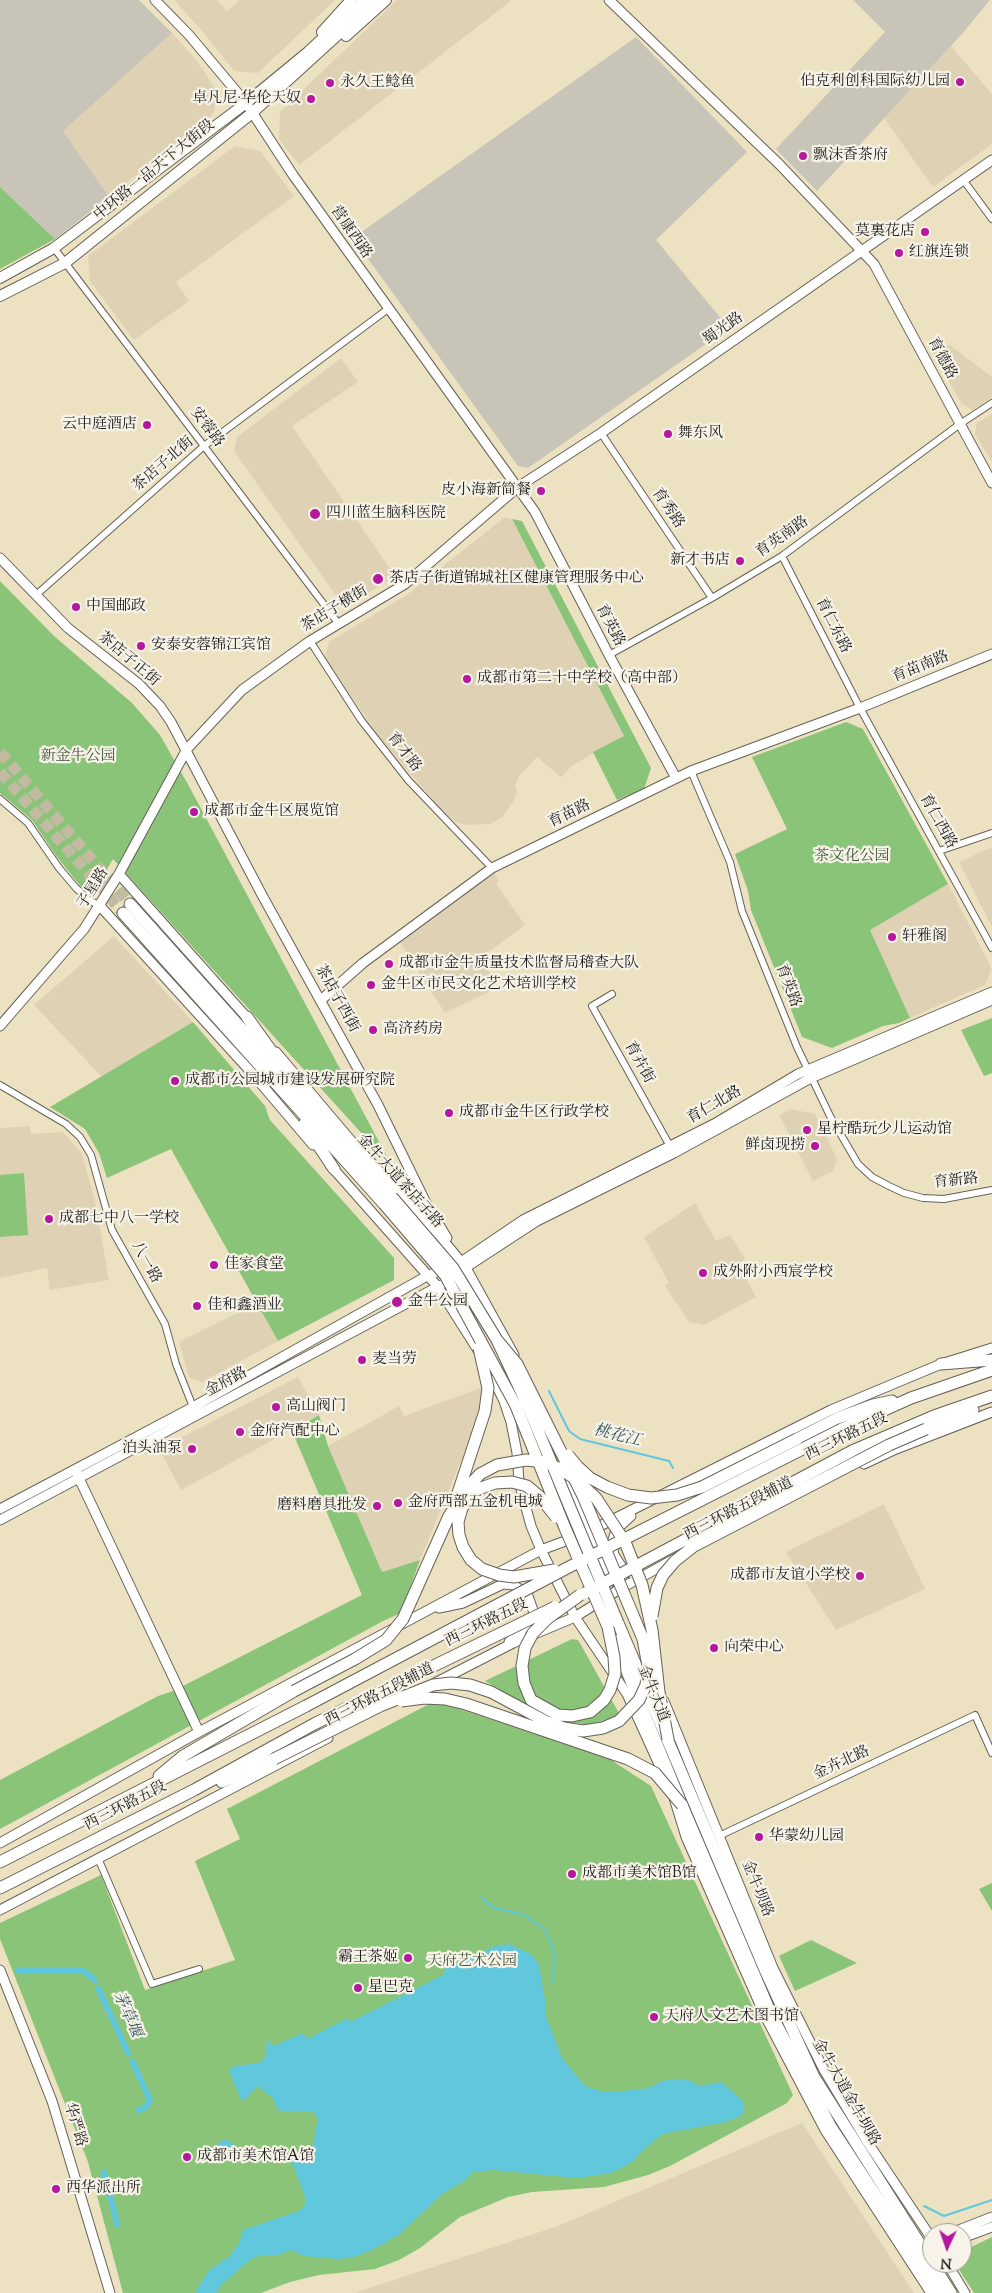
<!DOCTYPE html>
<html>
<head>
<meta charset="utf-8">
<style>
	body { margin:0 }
	#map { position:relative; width:992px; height:2293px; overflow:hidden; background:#ece2c2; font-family:"Sorts Mill Goudy",serif }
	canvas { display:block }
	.north { position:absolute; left:922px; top:2223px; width:50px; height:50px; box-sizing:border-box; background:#f7f3e8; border:1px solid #9f9d96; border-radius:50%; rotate:183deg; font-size:14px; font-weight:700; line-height:20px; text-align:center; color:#1c1c1c }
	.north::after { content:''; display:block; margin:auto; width:18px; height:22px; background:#b5179e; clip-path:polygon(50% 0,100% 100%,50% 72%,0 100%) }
</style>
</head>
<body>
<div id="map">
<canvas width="992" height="2293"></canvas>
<div class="north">N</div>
</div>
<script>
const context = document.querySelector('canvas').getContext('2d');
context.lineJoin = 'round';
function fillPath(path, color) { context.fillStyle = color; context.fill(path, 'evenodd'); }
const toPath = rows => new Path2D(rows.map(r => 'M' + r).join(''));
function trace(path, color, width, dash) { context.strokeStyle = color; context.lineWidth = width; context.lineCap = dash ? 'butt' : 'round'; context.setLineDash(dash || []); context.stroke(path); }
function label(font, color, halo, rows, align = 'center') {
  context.font = font + ' "Sorts Mill Goudy","Noto Serif SC",serif'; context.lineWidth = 4.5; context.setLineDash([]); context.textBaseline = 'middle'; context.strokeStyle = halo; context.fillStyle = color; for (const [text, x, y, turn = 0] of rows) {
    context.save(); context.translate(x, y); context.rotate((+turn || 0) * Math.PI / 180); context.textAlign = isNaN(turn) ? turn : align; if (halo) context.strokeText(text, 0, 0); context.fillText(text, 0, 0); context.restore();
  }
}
const built = toPath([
	[174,0,217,0,227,11,240,0,335,0,258,73,234,71,203,32],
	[397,0,512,0,299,165,279,139,280,112],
	[172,33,198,62,218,93,213,114,109,197,62,131],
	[951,46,992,94,992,144,933,187,884,118],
	[235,146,260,151,294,196,176,282,189,301,134,340,90,281,88,256],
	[928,345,950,345,992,377,992,397,973,410,962,404],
	[341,358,358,382,292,426,395,576,355,602,339,600,234,451,237,437],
	[992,414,992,462,975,434,977,423],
	[505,517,512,519,624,736,573,765,561,777,537,757,519,776,515,786,517,790,514,800,503,817,490,824,466,825,458,823,446,815,379,737,325,658,329,642,408,594],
	[992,847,992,927,959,862],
	[493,871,499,880,496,884,525,925,482,957,497,988,445,1013,399,941],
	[948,884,992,969,985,985,910,1018,869,930],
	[114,936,193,1022,102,1077,34,1005],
	[791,1109,815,1114,837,1159,833,1171,813,1181,779,1115],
	[30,1126,31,1134,63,1132,82,1154,95,1201,109,1280,50,1290,47,1268,0,1278,0,1128],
	[695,1203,716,1241,730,1235,745,1259,738,1264,756,1297,704,1325,689,1322,665,1286,669,1283,644,1237],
	[257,1303,278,1341,202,1382,189,1377,179,1342],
	[298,1377,319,1415,181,1490,159,1449],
	[481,1388,481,1413,420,1560,382,1572,328,1446,399,1406,404,1416],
	[884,1504,925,1589,836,1630,786,1552],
	[802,2123,914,2293,354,2293,555,2227]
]);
const industrial = toPath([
	[0,0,139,0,172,33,63,131,109,197,55,239,0,187],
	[853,0,990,0,962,34,817,191,776,149,885,32],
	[636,37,747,152,656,240,729,328,528,468,518,466,353,238]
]);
const green = toPath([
	[0,187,55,239,0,269],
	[512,519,522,521,651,768,644,789,617,800,593,752,624,736],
	[0,581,54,636,132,703,160,735,190,788,393,1168,113,859,93,893,86,893,57,857,32,820,0,793],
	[846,722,863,729,948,884,870,930,910,1018,899,1023,883,1026,832,1048,802,1037,751,910,748,891,735,854,787,829,752,757],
	[992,1018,992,1073,984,1076,961,1030],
	[193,1022,265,1106,270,1120,394,1258,394,1280,278,1341,171,1149,107,1178,99,1153,85,1129,50,1107],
	[24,1173,28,1235,0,1237,0,1175],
	[319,1415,328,1446,382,1572,420,1560,401,1613,383,1621,0,1829,0,1780,158,1696,173,1691,362,1595,292,1431],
	[572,1639,578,1640,581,1645,620,1715,591,1725,560,1721,536,1711,485,1681],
	[435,1701,608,1758,651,1786,793,2095,787,2103,670,2166,648,2175,604,2187,532,2192,508,2197,460,2217,420,2248,399,2260,375,2269,319,2275,290,2282,261,2293,123,2293,88,2162,0,1939,0,1923,101,1875,145,1990,235,1960,195,1861,240,1839,227,1809],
	[992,1883,992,1911,979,1889],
	[811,1940,857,1963,795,1991,779,1956],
	[992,2237,992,2293,974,2293,958,2268,959,2263,962,2263,963,2251]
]);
const water = toPath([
	[508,1944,531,1954,539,1965,545,2000,545,2014,562,2058,585,2086,600,2091,622,2091,649,2088,662,2081,676,2079,686,2079,700,2086,721,2082,742,2100,744,2109,742,2115,726,2122,662,2134,645,2148,631,2163,611,2173,577,2178,493,2170,473,2172,464,2181,443,2193,400,2234,372,2250,354,2257,339,2259,304,2256,291,2250,278,2255,261,2255,251,2259,222,2284,216,2293,195,2293,209,2270,230,2256,239,2243,243,2230,299,2211,304,2207,306,2199,291,2160,293,2155,313,2145,318,2118,313,2112,282,2112,276,2107,273,2098,257,2086,245,2100,241,2100,230,2073,231,2067,262,2062,266,2055,267,2039,274,2046,303,2033,307,2039,348,2018,350,2022,445,1974,443,1970,493,1947],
	'216 2149a9 9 0 1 1 18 0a9 9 0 1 1-18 0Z'
]);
const stream = toPath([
	[549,1391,569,1431,580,1439,669,1461,673,1468],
	[481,1897,492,1907,524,1915,545,1929,554,1952,553,1983],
	[924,2206,944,2216,992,2200]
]);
const canal = toPath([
	[18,1971,82,1970,95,1980],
	[98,1988,128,2053],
	[132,2061,150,2100,146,2107,139,2110],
	[104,2172,117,2224]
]);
const highwayTunnel = toPath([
	[0,752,130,904],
	[0,772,123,913]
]);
const street = toPath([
	[964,181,992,219],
	[54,248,338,623],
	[601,433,712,598],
	[782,556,860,708,992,948],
	[36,595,204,446,388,309],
	[310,641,361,720,408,780,492,868],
	[609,655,712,598,782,556,960,424,992,403],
	[691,771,730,862,742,911,797,1047,830,1116,858,1164,872,1177,889,1186,904,1193,923,1198,944,1199,992,1190],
	[0,799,28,823,59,868,76,888,89,900,100,906],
	[939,851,992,833],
	[612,994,592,1006,671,1148],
	[0,1085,66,1124,80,1137,91,1155,112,1230,165,1324,176,1364,193,1407],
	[719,1836,975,1715,992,1753],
	[98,1858,152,1984,199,1969]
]);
const secondary = toPath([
	[155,0,189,35,246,103,293,175,535,512,609,655,676,778],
	[609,0,780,165,874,264,992,483],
	[0,558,68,628,139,684,160,706,171,722,262,895,378,1105,425,1201,447,1238],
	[119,874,250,1021],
	[100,906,251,1072,313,1145],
	[321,1000,363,963,492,868,691,771,860,708,992,654],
	[0,1026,84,929,119,874,187,749,242,690,310,641,405,584,518,487,601,433,992,160],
	[276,1052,353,1143,439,1235,466,1268,514,1355],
	[330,1165,438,1287,483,1358,504,1401,511,1422,517,1453,519,1482,531,1526,541,1550,575,1617,627,1694,667,1782],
	[462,1270,537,1221,674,1153,811,1078,992,1000],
	[864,1464,896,1449,992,1412],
	[565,1472,589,1531,613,1581],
	[77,1474,199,1732],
	[0,1509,193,1407,427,1276,461,1262,523,1220,714,1124,798,1074,992,992],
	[631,1516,616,1530,612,1543,614,1555,623,1569,631,1573],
	[0,1520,441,1285],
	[592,1530,831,1410,941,1364,992,1348],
	[439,1608,463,1603,503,1584,514,1585,528,1596,534,1613,531,1621,509,1642],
	[435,1683,513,1643,575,1617,618,1590,676,1558],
	[664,1701,773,1968,824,2070,866,2140,932,2239],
	[674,1798,686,1837,765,2016,825,2130,931,2293],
	[0,1843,199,1732,541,1550,576,1537],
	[0,1910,328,1738],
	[0,1970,52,2101,110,2293],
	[951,2233,992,2217],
	[962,2238,992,2227],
	[947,2263,965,2293]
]);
const primary = toPath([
	[322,32,351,0],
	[346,36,386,0],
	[0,278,54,248,246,103,308,52,364,0],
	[0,296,65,263,252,113,376,0]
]);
const highway = toPath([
	[130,904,392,1197],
	[123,913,384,1204],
	[247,1017,277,1059],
	[304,1124,334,1169],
	[941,1364,992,1360],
	[842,1429,911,1398,992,1370],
	[926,1429,973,1410],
	[797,1439,838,1418,873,1405,892,1401],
	[852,1451,934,1416,992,1396],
	[618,1623,766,1972,814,2077,951,2293],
	[614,1640,682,1805,771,2014,831,2127,940,2293],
	[159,1776,183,1756,294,1691],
	[222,1782,274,1759],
	[0,1862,306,1706],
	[0,1888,194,1790,316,1723]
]);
const highwayBridge = toPath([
	[392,1197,453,1268,497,1340,527,1404,618,1623],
	[384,1204,445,1275,516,1406,565,1528,608,1627,614,1657,615,1674,610,1690,604,1700,590,1712,572,1716,558,1715,531,1700,524,1683,522,1666,525,1648,533,1633,548,1618,580,1595],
	[568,1455,577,1466,590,1478,607,1487,628,1495,651,1498,677,1495,702,1487,797,1439],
	[457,1496,485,1411,488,1388,479,1348],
	[554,1570,514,1577,499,1575,482,1569,471,1560,463,1547,459,1535,458,1522,462,1508,469,1497,481,1488,495,1483,512,1482,527,1486,540,1497,556,1517],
	[585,1593,852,1451],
	[652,1616,657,1588,663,1575,675,1561,694,1546,889,1445,926,1429],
	[294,1691,355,1659,386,1640,403,1619,449,1516,468,1487,480,1474,497,1465,526,1460,544,1462,561,1469,578,1481,596,1498,625,1542,642,1585,652,1630,659,1692,668,1739],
	[401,1701,425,1698,445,1699,466,1704,628,1759,655,1773,682,1805],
	[306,1706,569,1567,842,1429],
	[316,1723,555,1607],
	[274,1759,380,1706,433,1685,451,1683,470,1685,491,1692,547,1722,564,1728,583,1731,603,1728,619,1721,639,1700,646,1685,648,1666,643,1639,583,1496,517,1364,497,1340]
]);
const markers = [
	[960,82,5,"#b5179e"],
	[330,83,5,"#b5179e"],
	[311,99,5,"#b5179e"],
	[803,156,5,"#b5179e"],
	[925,232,5,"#b5179e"],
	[899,253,5,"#b5179e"],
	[147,425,5,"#b5179e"],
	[668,434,5,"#b5179e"],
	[541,491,5,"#b5179e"],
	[315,514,6,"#b5179e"],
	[740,561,5,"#b5179e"],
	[378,579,6,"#b5179e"],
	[76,607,5,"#b5179e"],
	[141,646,5,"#b5179e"],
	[467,679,5,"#b5179e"],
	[194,812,5,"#b5179e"],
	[892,937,5,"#b5179e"],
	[389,964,5,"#b5179e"],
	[371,985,5,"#b5179e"],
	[373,1030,5,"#b5179e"],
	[175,1081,5,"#b5179e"],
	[449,1113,5,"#b5179e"],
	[807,1130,5,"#b5179e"],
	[815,1146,5,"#b5179e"],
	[49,1219,5,"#b5179e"],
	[214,1265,5,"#b5179e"],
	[703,1273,5,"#b5179e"],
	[397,1302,6,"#b5179e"],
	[197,1306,5,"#b5179e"],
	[362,1360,5,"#b5179e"],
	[276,1407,5,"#b5179e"],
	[240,1432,5,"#b5179e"],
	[192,1449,5,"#b5179e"],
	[398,1503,5,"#b5179e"],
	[377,1506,5,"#b5179e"],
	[860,1576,5,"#b5179e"],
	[714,1648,5,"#b5179e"],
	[759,1837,5,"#b5179e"],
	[572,1874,5,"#b5179e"],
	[408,1958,5,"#b5179e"],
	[358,1988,5,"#b5179e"],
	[654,2017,5,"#b5179e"],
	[187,2157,5,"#b5179e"],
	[56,2189,5,"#b5179e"]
];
const poiNames = [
	["伯克利创科国际幼儿园",950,82,"right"],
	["永久王鲶鱼",340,83],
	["卓凡尼·华伦天奴",301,99,"right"],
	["飘沫香茶府",813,156],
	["莫裏花店",915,232,"right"],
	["红旗连锁",909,253],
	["云中庭酒店",137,425,"right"],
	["舞东风",678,434],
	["皮小海新简餐",531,491,"right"],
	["四川蓝生脑科医院",326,514],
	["新才书店",730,561,"right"],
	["茶店子街道锦城社区健康管理服务中心",389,579],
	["中国邮政",86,607],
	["安泰安蓉锦江宾馆",151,646],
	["成都市第二十中学校（高中部）",477,679],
	["成都市金牛区展览馆",204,812],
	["轩雅阁",902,937],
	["成都市金牛质量技术监督局稽查大队",399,964],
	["金牛区市民文化艺术培训学校",381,985],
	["高济药房",383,1030],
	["成都市公园城市建设发展研究院",185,1081],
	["成都市金牛区行政学校",459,1113],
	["星柠酷玩少儿运动馆",817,1130],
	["鲜卤现捞",805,1146,"right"],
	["成都七中八一学校",59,1219],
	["佳家食堂",224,1265],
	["成外附小西宸学校",713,1273],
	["金牛公园",408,1302],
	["佳和鑫酒业",207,1306],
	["麦当劳",372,1360],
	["高山阀门",286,1407],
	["金府汽配中心",250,1432],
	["泊头油泵",182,1449,"right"],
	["金府西部五金机电城",408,1503],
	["磨料磨具批发",367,1506,"right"],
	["成都市友谊小学校",850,1576,"right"],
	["向荣中心",724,1648],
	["华蒙幼儿园",769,1837],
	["成都市美术馆B馆",582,1874],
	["霸王茶姬",398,1958,"right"],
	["星巴克",368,1988],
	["天府人文艺术图书馆",664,2017],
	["成都市美术馆A馆",197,2157],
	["西华派出所",66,2189]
];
const streetNames = [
	["中环路一品天下大街段",155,171,-39],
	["营康西路",350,233,55],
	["蜀光路",724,330,-35],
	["育德路",941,359,62],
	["安蓉路",206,428,53],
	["茶店子北街",164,465,-41],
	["育秀路",667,509,56],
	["育英南路",783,538,-35],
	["茶店子横街",335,610,-31],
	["育英路",609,626,63],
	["育仁东路",832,626,63],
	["茶店子正街",128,660,40],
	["育苗南路",921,668,-22],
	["育才路",403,753,52],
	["育苗路",570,815,-26],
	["育仁西路",937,822,61],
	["子星路",94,889,-58],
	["育英路",787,986,69],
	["茶店子西街",336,999,61],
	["育卉街",638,1063,61],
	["育仁北路",715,1106,-30],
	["金牛大道茶店子路",399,1182,48],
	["育新路",956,1182,-6],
	["八一路",145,1263,61],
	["金府路",227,1383,-28],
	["西三环路五段",847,1438,-26],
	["西三环路五段辅道",739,1510,-27],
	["西三环路五段",487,1624,-26],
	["金牛大道",652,1694,68],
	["西三环路五段辅道",380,1696,-27],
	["金卉北路",842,1764,-25],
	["西三环路五段",126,1807,-27],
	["金牛坝路",756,1889,68],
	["金牛大道金牛坝路",845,2093,60],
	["华严路",74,2125,73]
];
const parkNames = [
	["新金牛公园",78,757],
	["茶文化公园",852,857],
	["天府艺术公园",472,1962]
];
const waterNames = [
	["桃花江",617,1437,14],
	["茅草堰",126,2015,66]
];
fillPath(built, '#dfd2b4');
fillPath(industrial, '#c8c4b8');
fillPath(green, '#8ac478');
fillPath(water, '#60c7dd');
trace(stream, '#60c7dd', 2);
trace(canal, '#60c7dd', 6);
trace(highwayTunnel, '#c2baa1', 11, [11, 5.5]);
trace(street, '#656156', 8);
trace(secondary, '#656156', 11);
trace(primary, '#656156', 12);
trace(highway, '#656156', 13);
trace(street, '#fff', 6);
trace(secondary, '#fff', 9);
trace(primary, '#fff', 10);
trace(highway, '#fff', 11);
trace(highwayBridge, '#656156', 13, []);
trace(highwayBridge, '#fff', 11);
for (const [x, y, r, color] of markers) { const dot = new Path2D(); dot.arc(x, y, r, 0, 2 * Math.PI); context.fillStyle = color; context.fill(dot); trace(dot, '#f7f3e8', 2); }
label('15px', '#1c1c1c', '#f7f3e8', poiNames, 'left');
label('15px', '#1c1c1c', '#f7f3e8', streetNames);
label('15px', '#42573c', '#f7f3e8', parkNames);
label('italic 16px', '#345860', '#f7f3e8', waterNames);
</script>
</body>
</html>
